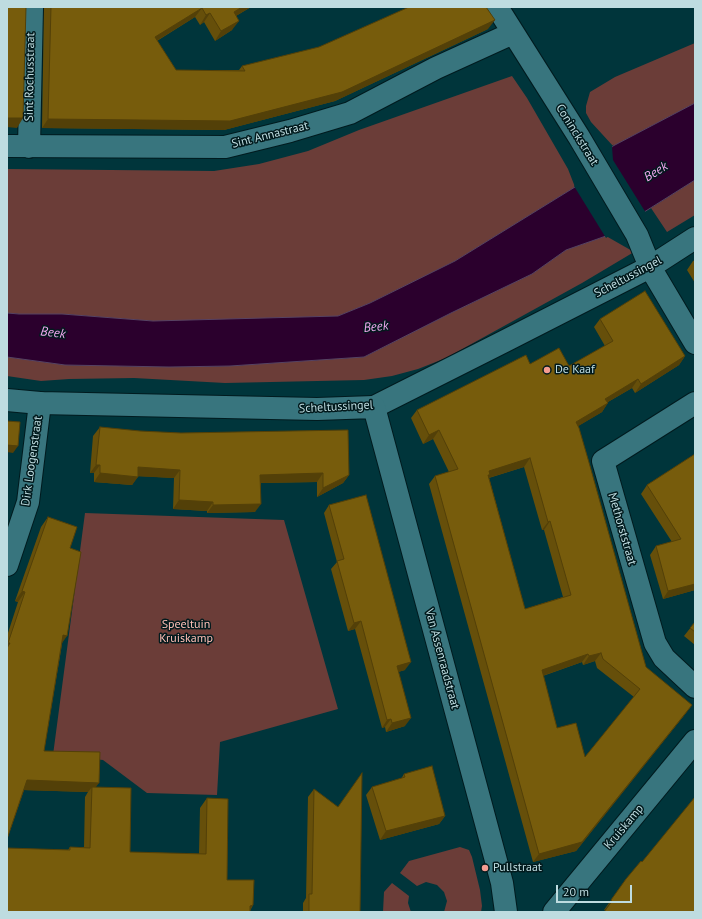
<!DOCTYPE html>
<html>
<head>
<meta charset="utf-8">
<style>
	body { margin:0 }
	#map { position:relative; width:702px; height:919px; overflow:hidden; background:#00353b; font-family:"PT Sans",sans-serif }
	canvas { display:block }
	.frame { position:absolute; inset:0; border:8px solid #bedce0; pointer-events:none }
	.scale { position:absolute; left:556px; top:885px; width:76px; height:18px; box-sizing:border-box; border:2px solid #bedce0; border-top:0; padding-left:5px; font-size:12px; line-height:14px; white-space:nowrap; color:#bedce0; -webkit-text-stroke:3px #021a1d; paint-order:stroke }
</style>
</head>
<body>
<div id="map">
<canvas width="702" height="919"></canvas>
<div class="frame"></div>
<div class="scale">20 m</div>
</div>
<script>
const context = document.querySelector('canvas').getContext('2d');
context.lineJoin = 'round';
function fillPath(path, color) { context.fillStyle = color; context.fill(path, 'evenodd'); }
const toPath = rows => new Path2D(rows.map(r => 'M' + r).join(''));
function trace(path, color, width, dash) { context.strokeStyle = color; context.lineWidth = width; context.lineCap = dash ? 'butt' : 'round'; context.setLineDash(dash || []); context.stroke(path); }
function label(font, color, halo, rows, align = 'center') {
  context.font = font + ' "PT Sans",sans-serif'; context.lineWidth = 3; context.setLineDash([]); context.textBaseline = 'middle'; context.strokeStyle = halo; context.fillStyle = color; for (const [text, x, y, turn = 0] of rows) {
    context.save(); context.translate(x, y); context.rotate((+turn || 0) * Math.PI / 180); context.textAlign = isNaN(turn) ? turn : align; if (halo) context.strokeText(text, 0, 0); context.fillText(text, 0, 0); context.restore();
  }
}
const green = toPath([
	[695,43,695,103,613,146,591,122,586,113,586,106,590,92,615,77],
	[512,76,527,98,568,169,575,187,455,261,370,303,338,316,199,321,153,321,62,314,19,314,7,313,7,169,214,171,259,164,308,151,359,130],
	[695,180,695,215,667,232,651,208],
	[606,236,634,252,582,283,446,358,418,369,392,376,364,380,225,383,134,378,69,379,41,381,7,376,7,357,65,365,169,367,230,366,364,357,451,313,532,274,566,250],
	[85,513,284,520,338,709,220,742,217,795,147,793,103,760,53,755],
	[460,847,469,850,472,857,480,890,482,906,481,912,444,912,447,901,444,892,437,885,426,882,417,886,400,873,409,861],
	[392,883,409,896,408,903,411,912,383,912,384,892]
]);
const water = toPath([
	[695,103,695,180,606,236,566,250,532,274,451,313,364,357,230,366,169,367,65,365,7,357,7,313,19,314,62,314,153,321,338,316,370,303,455,261,575,187,613,146,695,103]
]);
const pier = toPath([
	[614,144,612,147,613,160,646,213,606,238,574,186]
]);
const street = toPath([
	[497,7,579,137,637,235,650,267,695,343],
	[7,146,225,147,290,131,350,113,436,68,513,33],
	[29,147,32,7],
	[695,403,603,461,655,643,664,658,695,687],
	[374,407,505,341,650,267,695,238],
	[7,565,28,502,40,403],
	[554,912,695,741]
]);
const secondary = toPath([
	[7,400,40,403,317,409,374,407,502,883,506,912]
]);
const wall = toPath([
	[44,7,251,7,236,16,232,30,215,41,204,22,200,25,195,17,157,41,176,70,239,70,242,66,488,29,335,101,224,130,42,128],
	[695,260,695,283,687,270,693,261],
	[600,319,685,356,679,365,635,393,632,388,608,402,602,412,578,426,646,667,686,713,576,851,533,862,429,484,435,476,449,472,433,439,423,444,411,418,417,410,530,364,569,366,605,346,594,327],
	[524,467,542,530,544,530,563,597,525,609,489,478],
	[595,661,597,668,634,697,585,757,557,728,543,676,582,662,583,665],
	[100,427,349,475,343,483,317,497,317,482,261,483,255,512,207,513,207,511,173,509,174,478,138,476,132,485,94,482,94,473,90,473,93,436],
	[695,454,695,590,663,599,650,555,656,546,672,542,641,494,647,485],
	[329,505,405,670,398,672,405,726,386,732,385,727,382,728,355,629,348,631,331,569,337,562,324,513],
	[48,517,70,548,62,644,44,751,95,787,130,852,199,854,200,808,207,798,227,880,253,905,250,911,68,850,70,847,84,847,85,797,88,792,24,790,7,839,7,636,18,602,15,601,41,527],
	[695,622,695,645,684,636],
	[404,774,445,816,439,824,380,840,366,795,372,787,401,779],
	[314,789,360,912,303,912,303,903,306,898,308,797],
	[642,862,605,910,604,910,626,879]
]);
const shadedWall = toPath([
	[242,7,251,7,227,21,234,12],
	[202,8,195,17,148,46,155,37],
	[210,13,204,22,200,25,206,15],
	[495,20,488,29,335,101,224,130,42,128,48,119],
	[239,21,232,30,215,41,221,31],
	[7,118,23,118,17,128,7,127],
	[685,356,679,365,635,393,641,384],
	[638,379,632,388,599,407,605,399],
	[608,403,602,412,570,431,576,422],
	[439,430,433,439,423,444,429,435],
	[7,445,18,446,13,453,7,452],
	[530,458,524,467,488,478,484,483,489,471],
	[96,465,100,465,94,473,90,473],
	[138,467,180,470,174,478,132,476],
	[100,473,138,477,132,485,94,482],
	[323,473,317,482,254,483,260,475],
	[349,475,343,483,317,497,323,488],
	[179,500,213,502,207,511,173,509],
	[261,504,255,512,207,513,213,505],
	[550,521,544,530,542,530,548,522],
	[695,584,695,590,663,599,668,591],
	[22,591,25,592,18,602,15,601],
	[361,621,355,629,348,631,354,623],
	[63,635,67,636,60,646],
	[8,643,10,643,7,648,7,645],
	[601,653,595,661,583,665,589,656],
	[588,654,582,662,536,678,542,670],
	[411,662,405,670,391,674,397,666],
	[692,705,686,713,576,851,533,862,539,854],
	[411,718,405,726,386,732,392,723],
	[391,719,385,727,382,728,387,720],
	[27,780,99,783,92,792,92,787,88,792,20,790],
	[445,816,439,824,380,840,386,831],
	[253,905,249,912,250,906]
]);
const building = toPath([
	[7,7,26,7,23,118,7,118,7,7],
	[51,7,242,7,234,12,239,21,221,31,210,13,206,15,202,8,155,37,176,70,245,71,242,66,319,47,409,7,486,7,495,20,342,92,230,121,48,119,51,7],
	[645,291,685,356,641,384,638,379,605,399,608,403,576,422,579,428,590,466,646,667,692,705,582,842,539,854,435,476,458,469,439,430,429,435,417,410,526,355,530,364,559,348,569,366,613,341,600,319,645,291],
	[530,458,548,522,550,521,571,595,525,609,488,475,490,475,489,471,530,458],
	[601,653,603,659,640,689,585,757,576,723,557,728,542,670,588,654,589,656,601,653],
	[7,421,20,422,18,446,7,445,7,421],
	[100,427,140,431,181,433,348,430,349,475,323,488,323,473,260,475,261,504,213,505,213,502,179,500,180,470,138,467,138,477,100,473,100,465,96,465,100,427],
	[695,454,695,584,668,591,656,546,681,539,647,485,695,454],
	[366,495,411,662,397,666,411,718,392,723,391,719,387,720,361,621,354,623,337,561,344,559,329,505,366,495],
	[48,517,77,527,70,548,81,552,67,636,63,635,44,751,100,752,99,783,27,780,7,839,7,648,10,643,8,643,25,592,22,591,48,517],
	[695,622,695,632,690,628,695,622],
	[432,766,445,816,386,831,372,787,405,777,404,774,432,766],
	[362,773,360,912,309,912,309,894,312,894,314,789,338,807,362,773],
	[92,787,131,788,130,852,206,854,207,798,228,799,227,880,254,880,253,905,250,906,250,912,7,912,7,848,70,850,70,847,90,848,92,787],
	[695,797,695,912,604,912,612,901,611,900,626,879,641,861,642,862,695,797]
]);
const markers = [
	[547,370,4,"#f59c91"],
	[485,868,4,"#f59c91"]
];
const streetNames = [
	["Sint Rochusstraat",30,77,-89],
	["Sint Annastraat",270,135,-14],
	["Coninckstraat",577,135,58],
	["Scheltussingel",628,277,-28],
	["Scheltussingel",336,407,-3],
	["Dirk Loogenstraat",32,461,-82],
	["Methorststraat",622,529,74],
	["Van Assenraadstraat",442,659,75],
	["Kruiskamp",624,827,-50]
];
const poiNames = [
	["De Kaaf",555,370],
	["Pullstraat",493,868]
];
const parkNames = [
	["Speeltuin",186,625],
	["Kruiskamp",186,639]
];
const waterNames = [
	["Beek",656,172,-32],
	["Beek",376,327,-6],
	["Beek",53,333,7]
];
fillPath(green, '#6b3d38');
fillPath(water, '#2b002d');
trace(water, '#574263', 1);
fillPath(pier, '#00353b');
trace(street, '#001b1f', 24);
trace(secondary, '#001b1f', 24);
trace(street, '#38757e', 22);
trace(secondary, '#38757e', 22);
fillPath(wall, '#664f0a');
fillPath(shadedWall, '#534008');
fillPath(building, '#775c0c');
trace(building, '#534008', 1);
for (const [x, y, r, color] of markers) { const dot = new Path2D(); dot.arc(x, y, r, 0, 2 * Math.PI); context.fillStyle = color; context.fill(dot); trace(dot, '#021a1d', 1.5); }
label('12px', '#bedce0', '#021a1d', streetNames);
label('12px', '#bedce0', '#021a1d', poiNames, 'left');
label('12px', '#ffbfb6', '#021a1d', parkNames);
label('italic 13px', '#f0a7ef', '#021a1d', waterNames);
</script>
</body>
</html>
